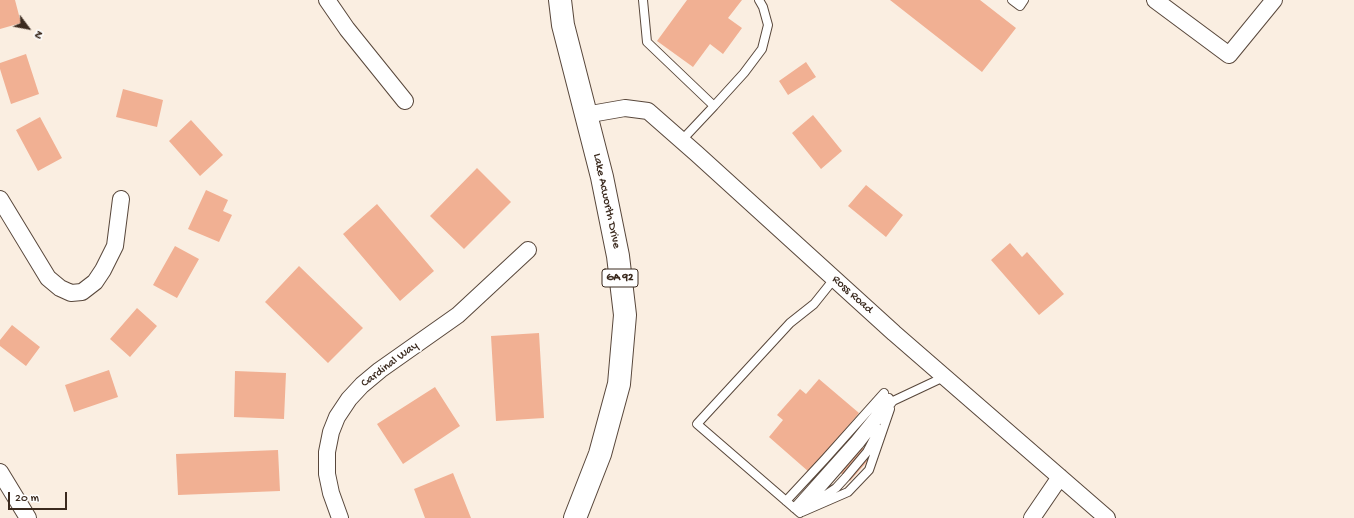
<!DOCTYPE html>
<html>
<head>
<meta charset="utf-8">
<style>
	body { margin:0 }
	#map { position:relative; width:1354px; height:518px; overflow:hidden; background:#faeee1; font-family:"Gochi Hand",sans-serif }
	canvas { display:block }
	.north { position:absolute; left:8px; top:8px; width:40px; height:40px; -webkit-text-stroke:3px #fff; paint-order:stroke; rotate:122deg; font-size:11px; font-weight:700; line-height:16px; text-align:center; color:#3b2a1e }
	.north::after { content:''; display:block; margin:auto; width:14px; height:18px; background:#3b2a1e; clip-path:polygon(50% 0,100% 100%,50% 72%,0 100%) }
	.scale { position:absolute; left:8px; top:492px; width:59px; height:18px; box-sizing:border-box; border:2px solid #3b2a1e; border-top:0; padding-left:5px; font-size:12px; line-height:14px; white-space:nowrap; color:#3b2a1e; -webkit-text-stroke:3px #fff; paint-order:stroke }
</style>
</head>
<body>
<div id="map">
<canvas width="1354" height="518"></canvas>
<div class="north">N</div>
<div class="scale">20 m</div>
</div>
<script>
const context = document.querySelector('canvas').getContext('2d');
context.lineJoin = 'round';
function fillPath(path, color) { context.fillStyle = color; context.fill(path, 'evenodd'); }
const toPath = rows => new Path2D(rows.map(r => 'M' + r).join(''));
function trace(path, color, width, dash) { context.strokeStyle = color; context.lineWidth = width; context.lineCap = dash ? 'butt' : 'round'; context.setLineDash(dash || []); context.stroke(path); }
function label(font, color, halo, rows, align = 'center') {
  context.font = font + ' "Gochi Hand",sans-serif'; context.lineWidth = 4; context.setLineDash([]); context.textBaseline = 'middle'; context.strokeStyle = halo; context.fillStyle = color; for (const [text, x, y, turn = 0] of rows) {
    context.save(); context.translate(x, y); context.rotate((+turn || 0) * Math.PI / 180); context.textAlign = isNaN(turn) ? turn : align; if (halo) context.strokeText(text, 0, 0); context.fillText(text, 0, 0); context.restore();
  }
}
const building = toPath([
	[0,0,15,0,21,23,0,29],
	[687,0,742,0,728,18,742,28,723,54,710,44,693,67,657,41],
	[890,0,980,0,1016,28,982,72],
	[26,54,39,94,11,104,0,69,0,63],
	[806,62,816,77,788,95,779,81],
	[123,89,163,100,157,127,116,117],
	[813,115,842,151,821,169,792,133],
	[40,117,62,158,38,171,16,130],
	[191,120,223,155,200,176,169,141],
	[477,168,511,202,464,249,430,216],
	[866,185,903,215,886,237,848,206],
	[206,190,228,200,223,211,232,215,219,242,188,229],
	[377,204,434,271,400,301,343,234],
	[1010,243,1022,257,1027,252,1064,294,1039,315,991,260],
	[175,246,199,259,177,298,153,285],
	[299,266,363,328,328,363,265,302],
	[137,308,157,326,130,357,110,339],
	[12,325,40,347,26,366,0,346,0,340],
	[539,333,544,418,496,421,491,336],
	[109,370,118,397,74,412,65,385],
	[235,371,286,373,284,419,234,417],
	[819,379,859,413,844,431,872,456,850,481,822,457,809,472,769,437,783,420,777,415,800,389,806,394],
	[435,387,460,426,403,464,377,424],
	[278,450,280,491,178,495,176,454],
	[453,473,471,518,425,518,414,489]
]);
const lane = toPath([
	[643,0,647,42,714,106,682,140],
	[1012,0,1020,6,1024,0],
	[714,106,744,73,762,49,768,25,763,7,759,0],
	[786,501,825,459,884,393],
	[815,502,836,488,846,477,867,452,879,429],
	[794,508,854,441,889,398],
	[802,512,848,492,869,470,890,409],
	[800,513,697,424,790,323,814,304,834,279],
	[800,513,859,445,893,401,944,377]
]);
const street = toPath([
	[327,0,347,29,405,101],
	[1155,0,1229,55,1274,0],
	[585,115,625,108,648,111,697,154,894,333,1107,518],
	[0,199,48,278,60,288,71,293,82,292,95,282,103,270,115,246,121,199],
	[0,472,28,518],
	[340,518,331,493,327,474,327,452,331,432,337,417,349,399,362,385,380,370,458,315,528,250],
	[1032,518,1060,477]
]);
const primary = toPath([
	[560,0,563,25,602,177,618,256,625,315,619,384,600,454,575,518]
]);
const shields = [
	[620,278,36]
];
const shieldNames = [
	["GA 92",620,278]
];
const streetNames = [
	["Lake Acworth Drive",606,201,78],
	["Ross Road",852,295,42],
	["Cardinal Way",390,365,-37]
];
fillPath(building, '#f1b093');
trace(lane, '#58473b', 10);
trace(street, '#58473b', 18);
trace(primary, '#58473b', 24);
trace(lane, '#fff', 8);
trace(street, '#fff', 16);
trace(primary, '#fff', 22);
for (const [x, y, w] of shields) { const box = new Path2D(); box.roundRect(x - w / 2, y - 9, w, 18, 3); context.fillStyle = '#fff'; context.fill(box); trace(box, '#3b2a1e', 1); }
label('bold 11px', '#3b2a1e', null, shieldNames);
label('12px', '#3b2a1e', '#fff', streetNames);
</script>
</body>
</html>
